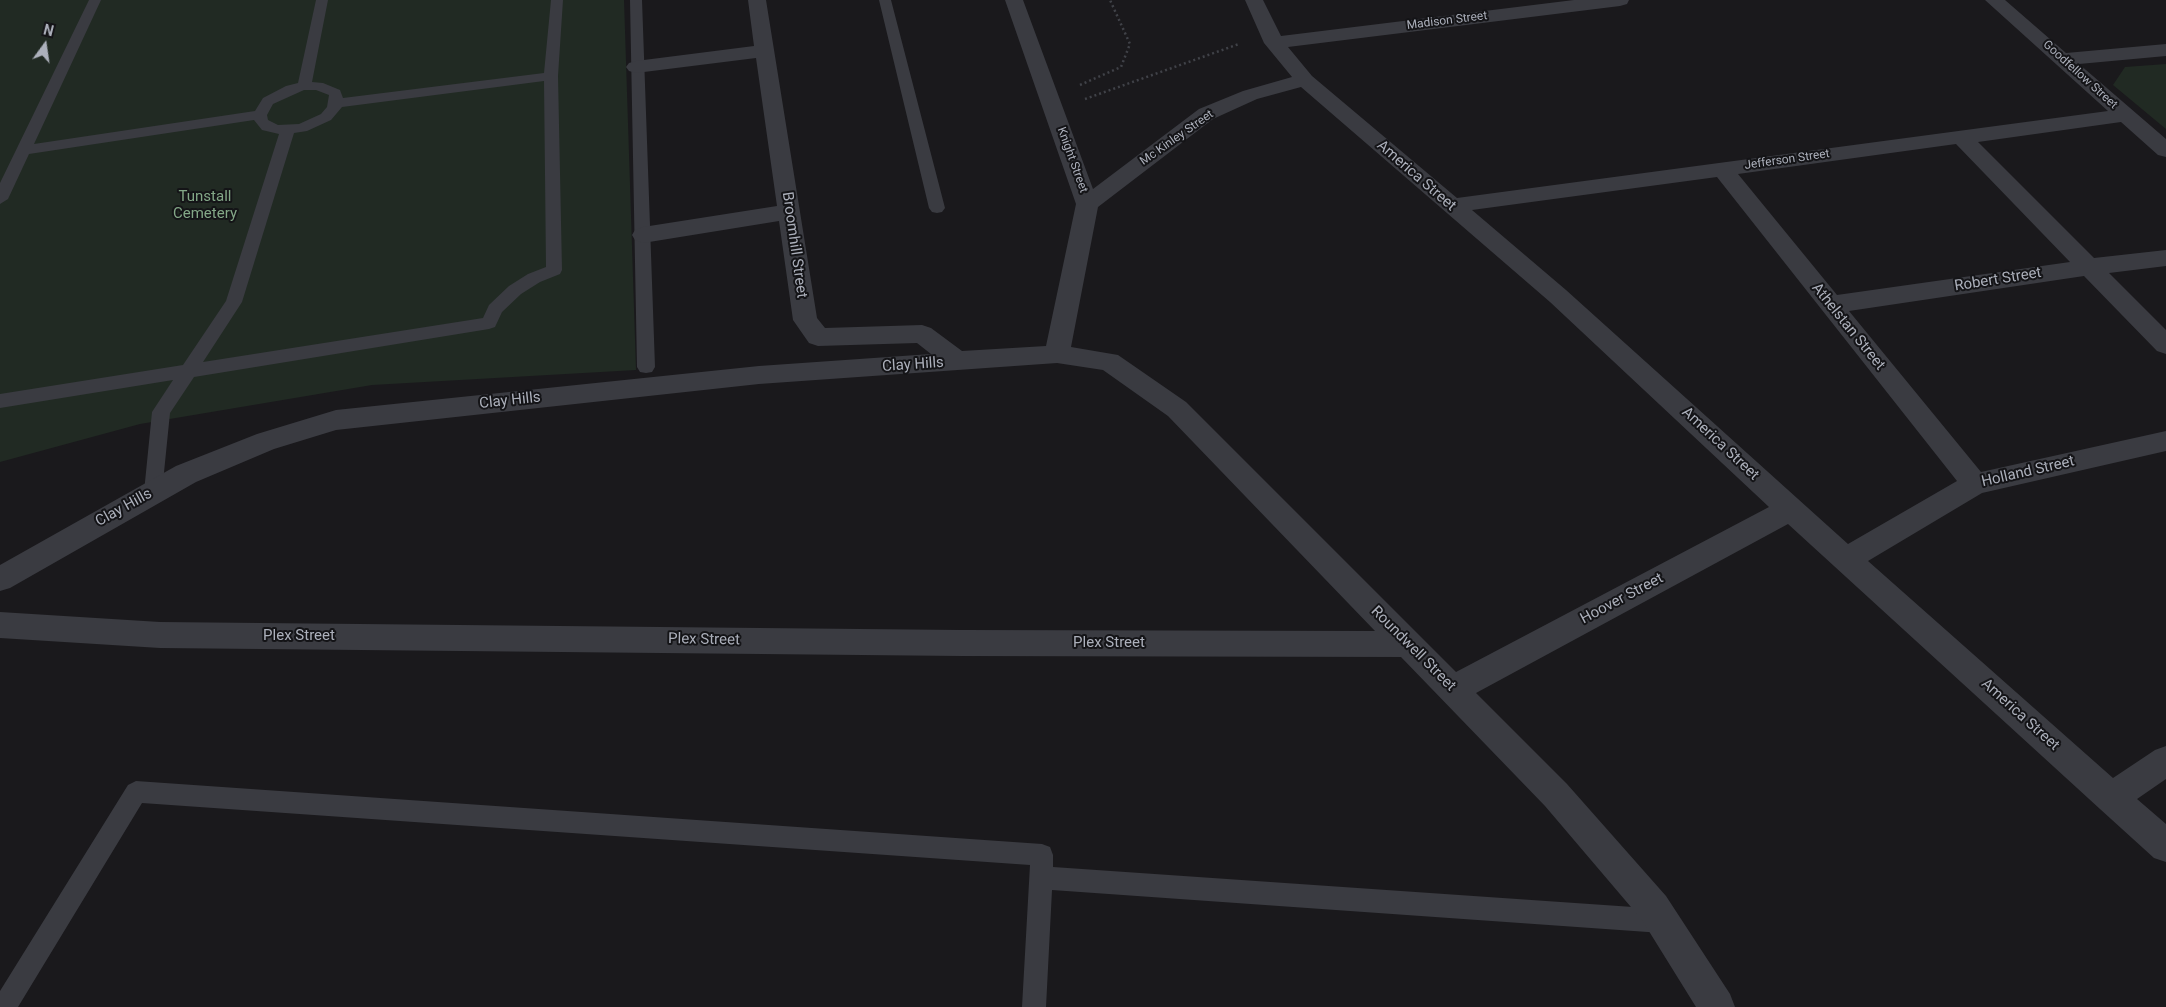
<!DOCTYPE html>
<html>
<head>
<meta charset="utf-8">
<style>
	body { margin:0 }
	#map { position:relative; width:2166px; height:1007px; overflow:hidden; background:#1a191c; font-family:Roboto,sans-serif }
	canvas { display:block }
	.north { position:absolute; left:20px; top:20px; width:50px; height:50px; -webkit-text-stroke:4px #141417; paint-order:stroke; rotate:14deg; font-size:14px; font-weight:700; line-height:20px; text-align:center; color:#acb0bb }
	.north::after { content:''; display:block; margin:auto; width:18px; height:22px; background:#acb0bb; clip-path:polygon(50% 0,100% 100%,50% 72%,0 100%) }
</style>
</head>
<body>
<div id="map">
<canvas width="2166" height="1007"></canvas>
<div class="north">N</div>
</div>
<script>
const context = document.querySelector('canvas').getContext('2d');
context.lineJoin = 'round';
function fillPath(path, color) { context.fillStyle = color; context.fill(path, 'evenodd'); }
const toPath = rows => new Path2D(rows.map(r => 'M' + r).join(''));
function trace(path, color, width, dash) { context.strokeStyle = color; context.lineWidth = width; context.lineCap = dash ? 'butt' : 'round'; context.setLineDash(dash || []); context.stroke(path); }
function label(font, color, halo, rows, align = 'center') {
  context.font = font + ' Roboto,sans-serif'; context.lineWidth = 4; context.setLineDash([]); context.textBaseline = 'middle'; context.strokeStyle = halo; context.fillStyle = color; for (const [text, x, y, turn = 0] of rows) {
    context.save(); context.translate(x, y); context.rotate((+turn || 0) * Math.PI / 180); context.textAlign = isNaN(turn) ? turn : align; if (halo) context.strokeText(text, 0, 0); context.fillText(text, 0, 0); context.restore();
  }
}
const green = toPath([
	[0,0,624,0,636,370,372,385,140,424,0,462],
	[2166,64,2166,129,2113,85,2125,67]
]);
const path = toPath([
	[1080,85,1121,67,1130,44,1110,0],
	[1085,99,1239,44]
]);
const lane = toPath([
	[89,0,101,0,34,144,255,111,263,98,286,86,298,83,316,0,328,0,312,82,323,83,340,90,343,98,544,73,551,0,563,0,558,76,562,270,560,274,540,282,521,294,502,312,495,327,489,329,194,377,170,413,162,492,160,497,153,499,146,497,144,492,152,412,173,380,0,408,0,394,183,365,226,301,279,134,262,130,254,120,29,154,8,199,0,204,0,183,89,0],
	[544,81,546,267,528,274,509,286,489,305,483,318,203,362,242,302,294,133,307,131,331,120,342,107,544,81],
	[304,90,316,90,329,95,327,107,321,114,299,124,278,125,268,120,267,115,273,104,304,90],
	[630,0,642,0,655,367,652,372,646,373,640,372,637,367,630,0],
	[879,0,891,0,945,208,942,212,937,213,932,212,929,208,879,0],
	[136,781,1042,844,1050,847,1053,855,1053,867,1662,909,1670,913,1674,921,1670,929,1662,933,1052,890,1046,1007,1022,1007,1030,865,142,803,18,1007,0,1007,0,991,128,785,136,781]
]);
const street = toPath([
	[748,0,766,0,817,318,825,328,922,325,931,328,962,351,1046,346,1076,204,1005,0,1023,0,1093,189,1199,109,1243,91,1292,77,1264,43,1245,0,1263,0,1281,36,1574,0,1629,0,1627,4,1620,6,1288,47,1312,76,1457,198,2108,111,1985,0,2005,0,2066,53,2166,44,2166,56,2079,64,2166,139,2166,157,2158,155,2121,122,1978,142,2094,258,2166,250,2166,266,2109,273,2166,330,2166,354,2157,351,2084,276,1849,311,1981,472,2166,431,2166,451,1982,493,1868,561,2113,778,2155,750,2166,746,2166,779,2137,799,2166,824,2166,862,2154,858,2100,809,1788,524,1476,693,1567,784,1666,896,1730,994,1735,1007,1696,1007,1642,920,1545,806,1401,657,961,656,160,648,0,638,0,612,160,622,961,630,1375,631,1168,416,1103,370,1057,363,759,384,336,430,274,449,196,482,10,588,0,591,0,565,176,466,257,434,336,410,759,366,931,354,917,343,818,346,809,343,793,320,779,221,643,243,635,240,632,235,635,230,643,227,777,206,756,58,636,73,629,71,626,67,629,63,636,61,754,46,748,0],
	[1301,87,1550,302,1769,507,1456,672,1186,402,1118,355,1071,347,1098,207,1213,119,1257,99,1301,87],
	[1956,144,2070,262,1837,295,1738,174,1956,144],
	[1717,177,1957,481,1848,544,1566,290,1472,210,1717,177]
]);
const farStreetnames = [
	["Madison Street",1447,21,-7],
	["Goodfellow Street",2080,75,42],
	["Mc Kinley Street",1177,138,-35],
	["Knight Street",1072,160,70],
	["Jefferson Street",1787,160,-8]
];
const streetNames = [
	["America Street",1416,176,41],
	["Broomhill Street",794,245,82],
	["Robert Street",1998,280,-9],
	["Athelstan Street",1848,327,51],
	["Clay Hills",913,365,-4],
	["Clay Hills",510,401,-6],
	["America Street",1720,444,43],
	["Holland Street",2028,472,-13],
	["Clay Hills",124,508,-29],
	["Hoover Street",1622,599,-28],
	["Plex Street",299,636],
	["Plex Street",704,640,1],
	["Plex Street",1109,643],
	["Roundwell Street",1413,649,45],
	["America Street",2020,715,42]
];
const parkNames = [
	["Tunstall",205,197],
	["Cemetery",205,214]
];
fillPath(green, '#212a23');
trace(path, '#404248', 2.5, [2, 3]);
fillPath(lane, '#3a3b41');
fillPath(street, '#3a3b41');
label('12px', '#acb0bb', '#141417', farStreetnames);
label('15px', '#acb0bb', '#141417', streetNames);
label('15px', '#83a787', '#141417', parkNames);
</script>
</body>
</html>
